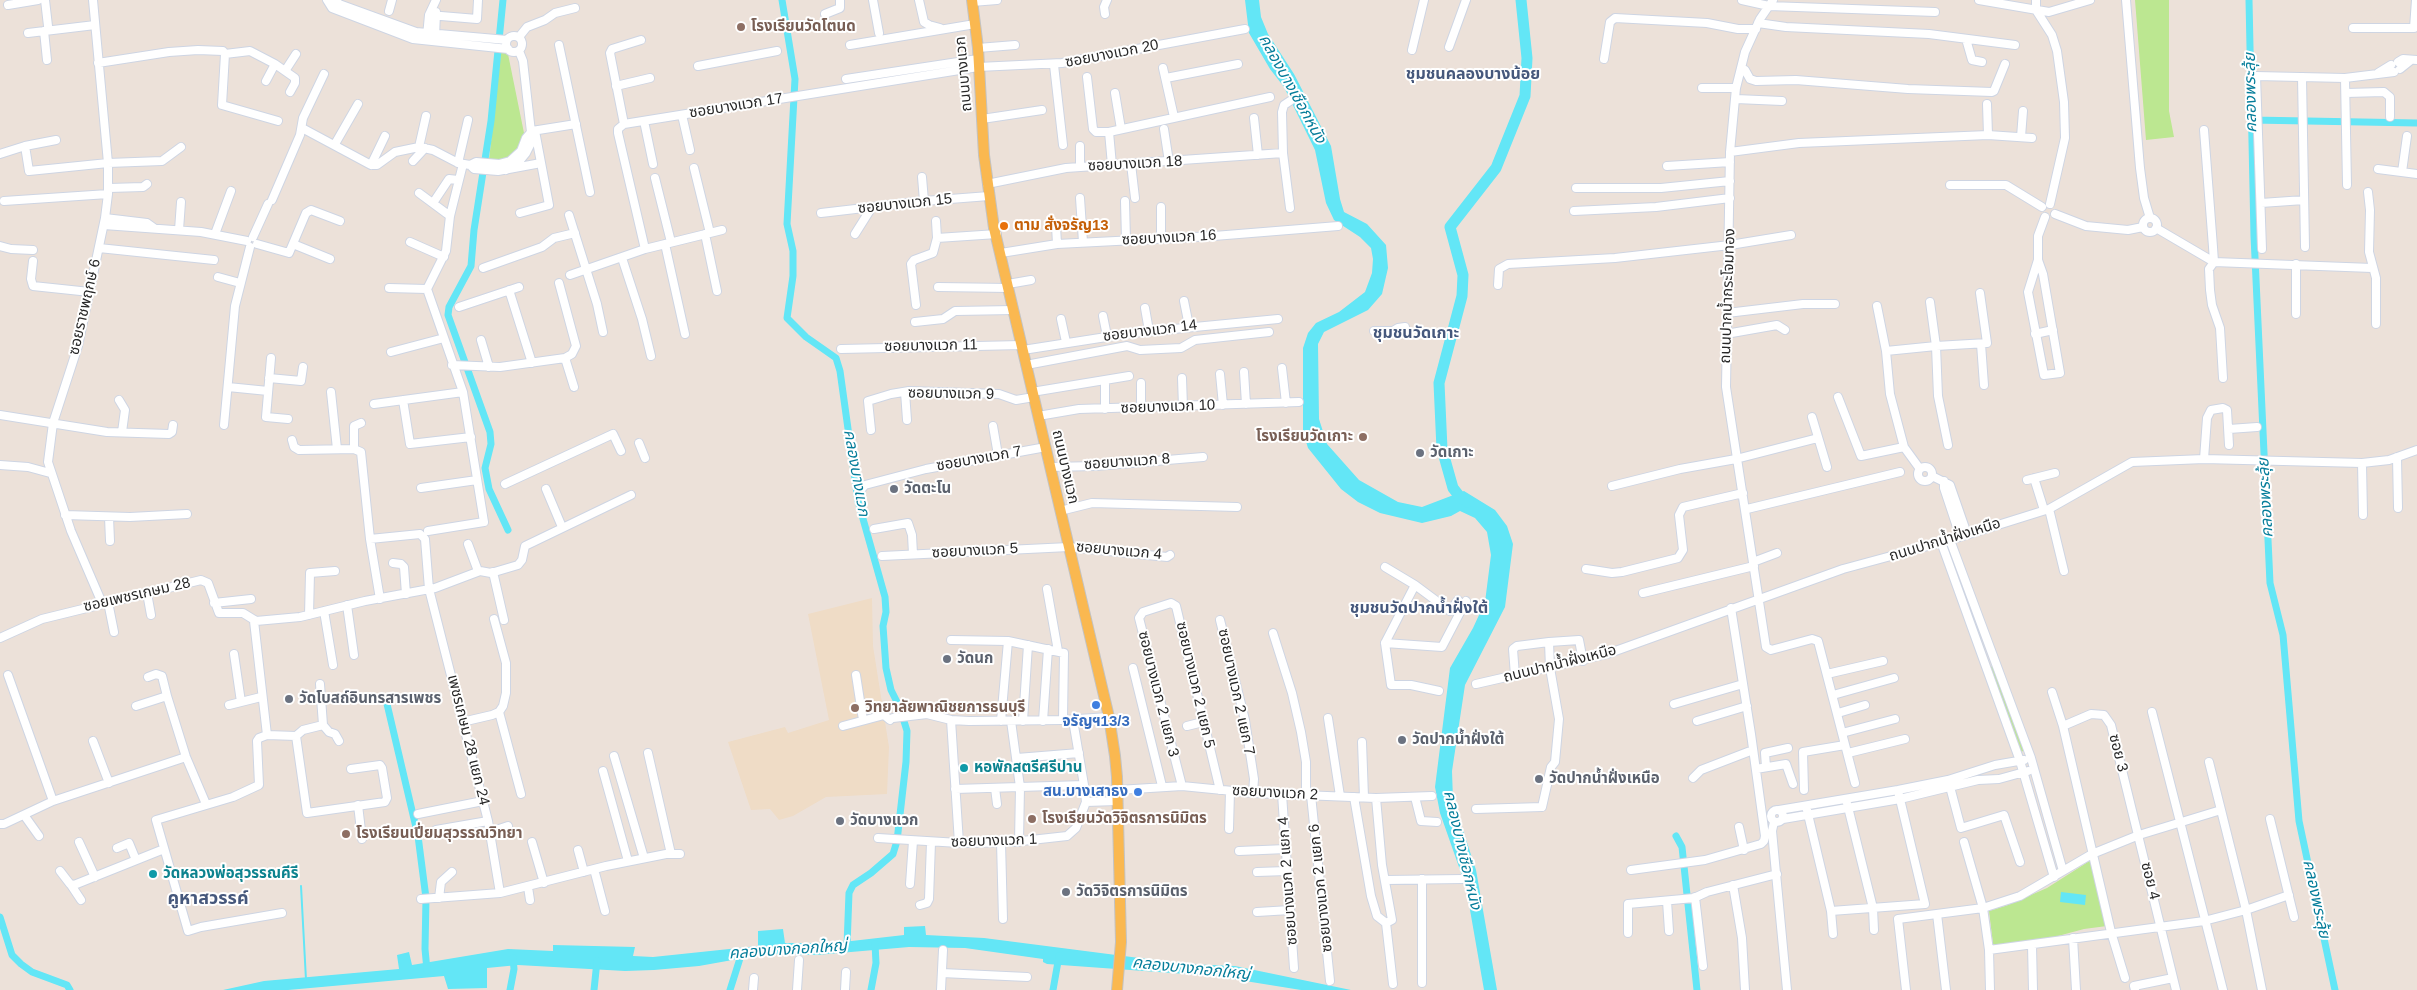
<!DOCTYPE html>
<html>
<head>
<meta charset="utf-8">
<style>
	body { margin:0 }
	canvas { display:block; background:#ece1d9 }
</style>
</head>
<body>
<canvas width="2417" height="990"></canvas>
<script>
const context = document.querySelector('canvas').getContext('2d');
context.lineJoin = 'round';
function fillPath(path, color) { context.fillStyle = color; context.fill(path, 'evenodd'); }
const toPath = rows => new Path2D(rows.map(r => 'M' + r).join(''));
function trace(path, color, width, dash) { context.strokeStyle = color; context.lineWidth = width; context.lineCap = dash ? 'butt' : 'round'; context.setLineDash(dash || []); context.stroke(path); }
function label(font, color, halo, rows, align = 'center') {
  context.font = font + ' Arial,"Noto Sans Thai",sans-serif'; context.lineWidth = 4; context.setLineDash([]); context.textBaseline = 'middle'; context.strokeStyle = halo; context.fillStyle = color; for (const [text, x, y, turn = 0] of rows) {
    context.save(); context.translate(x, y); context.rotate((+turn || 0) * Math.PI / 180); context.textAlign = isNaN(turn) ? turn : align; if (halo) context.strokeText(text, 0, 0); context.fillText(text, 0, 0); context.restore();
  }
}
const education = toPath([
	[872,598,873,646,889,747,887,794,826,797,793,816,779,820,770,809,751,810,728,742,785,727,788,733,829,720,808,614]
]);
const green = toPath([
	[2135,0,2169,0,2169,111,2174,137,2146,140],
	[501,52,508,54,524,133,520,147,510,157,499,160,489,160],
	[1993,666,2027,750,2020,752,1988,668],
	[2091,860,2107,926,2084,929,2043,940,1998,946,1993,944,1989,911,2008,905,2047,888]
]);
const water = toPath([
	[1245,0,1259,0,1261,17,1268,34,1294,74,1331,146,1340,199,1344,212,1367,224,1386,245,1388,268,1382,294,1368,310,1324,332,1318,344,1319,419,1327,444,1359,480,1398,502,1422,507,1464,491,1495,510,1507,526,1513,544,1505,607,1465,685,1452,771,1453,800,1476,870,1497,990,1484,990,1466,887,1440,813,1435,787,1450,668,1473,628,1485,602,1491,555,1487,532,1475,518,1460,511,1451,516,1422,523,1380,513,1358,502,1341,489,1308,448,1303,432,1303,348,1308,333,1316,323,1339,312,1365,292,1372,273,1373,259,1371,248,1360,237,1334,220,1326,203,1315,150,1284,87,1270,69,1249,33],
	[2061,892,2086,895,2085,905,2060,902],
	[925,926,926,935,984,938,1186,964,1235,966,1351,990,1301,990,1214,976,1047,964,1043,962,1043,959,965,948,909,947,816,955,766,954,699,966,654,970,625,971,518,965,487,968,487,988,448,989,444,976,288,990,223,990,264,981,399,969,397,955,409,952,412,965,508,949,553,951,553,945,635,947,633,956,653,957,758,946,758,931,783,929,785,943,834,943,904,935,904,927]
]);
const stream = toPath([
	[301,886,306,980]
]);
const canal = toPath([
	[503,0,491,121,474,230,471,266,449,307,448,315,490,432,491,444,485,468,489,489,508,530],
	[782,0,795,79,787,224,793,251,793,276,787,318,806,337,836,358,840,371,858,501,885,597,886,612,883,626,886,668,891,690,900,708,907,731,906,762,897,841,893,854,871,873,853,885,849,893,847,946],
	[2249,0,2254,236,2270,583,2283,635,2299,821,2335,990],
	[2252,120,2417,123],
	[387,704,418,836,426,898,425,949,427,970],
	[1676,836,1682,847,1697,990],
	[0,917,12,955,21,964,32,972,67,985,70,990],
	[510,990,514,969,513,958],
	[594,990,597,961],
	[730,990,742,952],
	[871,990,876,963,875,944],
	[1053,990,1059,956]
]);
const river = toPath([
	[1468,502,1460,497,1453,488,1442,449,1439,383,1462,296,1463,275,1450,227,1496,168,1525,96,1527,58,1521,0]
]);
const minor = toPath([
	[45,0,48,26],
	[93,0,108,163,108,194,105,218,78,346,53,423,48,462,71,531,102,603],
	[327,0,332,8,413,39,508,49],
	[336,0,339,4,416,32,507,40],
	[873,0,879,33],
	[919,0,924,22,929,25,940,28],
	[1742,0,1769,6,1935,12],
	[1773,0,1760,19,1745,52,1736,88,1730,152,1726,387,1766,647,1771,650,1812,639,1818,641,1855,783],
	[1979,0,2049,12,2090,0],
	[2036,0,2036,10,2052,35,2057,51,2064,102,2065,138,2050,204],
	[2126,0,2140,168,2144,198,2150,218],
	[972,2,997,0],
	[8,5,38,0],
	[389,11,392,0],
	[825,14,840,8,840,0],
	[1105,14,1104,7,1107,0],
	[429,15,477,19,478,0],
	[1758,23,1786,27,1929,34,2015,45],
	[2353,28,2414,28,2416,0],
	[44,31,47,60],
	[28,33,95,25],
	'506 44a8 8 0 1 1 16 0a8 8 0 1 1-16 0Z',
	[427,36,429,15,436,0],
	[519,37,527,27,545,20,555,13,575,8],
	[435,38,436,12],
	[1966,39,1972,60,1982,62],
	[559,45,590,192],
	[850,45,975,24],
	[1449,47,1466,0],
	[978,48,1015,45],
	[1412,50,1424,0],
	[225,54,250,51,275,64,295,78,295,83,290,92],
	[1604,59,1610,22,1615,18,1707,23,1738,29,1756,29],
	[2398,62,2403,59,2417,60],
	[98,63,169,52,198,50,223,51,225,54,222,105,278,121],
	[1054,65,1063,145],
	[698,66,777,51],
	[1163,68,1174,117],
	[1741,69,1745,70,1750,79,1756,81,1796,80,1908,89,1992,92,1994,91,2005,64],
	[2400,69,2410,61],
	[285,71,296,54],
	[2378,73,2391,65],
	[1087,77,1093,129,1096,132,1109,132],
	[2302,77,2305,247],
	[1166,78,1238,64],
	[2345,78,2347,185],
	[846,79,978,59],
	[266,81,275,64],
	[616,86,650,78],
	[1702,88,1736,88],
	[1115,93,1121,129],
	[2346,93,2384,92,2390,97,2390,117],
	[1736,99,1782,101],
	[1987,104,1988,135],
	[682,115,690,150],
	[1254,118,1258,155],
	[982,119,1042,110],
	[644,121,653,164],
	[624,124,610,53,612,49,641,40],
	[302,128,371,165,377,165,395,152,419,147,433,150,458,163,470,165,476,162,499,164,510,161,521,151,526,138,532,131,576,124],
	[1164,129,1169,162],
	[2204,130,2213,247,2214,262,2209,269,2210,290,2212,305,2220,328,2223,378],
	[2021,137,2023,111],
	[56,140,25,146,29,171,108,163,162,161,181,147],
	[335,144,358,104],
	[1080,146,1080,167],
	[419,147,426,116],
	[1730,152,1799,143,1988,135,2032,138],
	[0,154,25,146],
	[413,161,425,148],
	[458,163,468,120],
	[1131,164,1135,198],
	[371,165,385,136],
	[470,165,474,169,498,171,541,163],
	[1112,165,1109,132,1270,97],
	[1667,166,1730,162],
	[694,168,710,233],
	[2378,169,2417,174],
	[506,170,517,164,526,153,532,141,523,61,519,51],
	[2402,172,2407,136],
	[922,177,924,201],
	[655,178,671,242],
	[987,184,1066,168,1283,153],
	[1950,185,2006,185,2042,207],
	[109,188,143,187,147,184],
	[1576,188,1661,188,1730,181],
	[2368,192,2370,210,2369,252,2376,278,2376,324],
	[419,193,450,216],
	[1080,198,1083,242],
	[272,200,300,135,303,118,324,74],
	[4,201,108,194],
	[1125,201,1126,240],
	[433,203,449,179,458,180],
	[2261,203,2304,200],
	[1161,207,1161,238],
	[1290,208,1283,153,1282,112,1284,105,1290,101],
	[1574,211,1656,207,1730,198],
	[520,213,549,205,535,131],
	[821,213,924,201,989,196],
	[2055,214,2086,226,2128,230,2143,227],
	[569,215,597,304,603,332],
	[105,218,147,223,154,228],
	'2143 225a7 7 0 1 1 14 0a7 7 0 1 1-14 0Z',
	[104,225,201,232,247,241],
	[1056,226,1057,244],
	[2156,228,2214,262,2372,268],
	[179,230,181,202],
	[215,234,231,191],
	[705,234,717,291],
	[855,234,872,207],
	[253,237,268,204],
	[937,238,997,234],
	[410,242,444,257],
	[257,244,289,253,306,213,311,210,340,221],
	[293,244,330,259],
	[665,244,685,334],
	[0,246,11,249,33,250],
	[99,248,214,260],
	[645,249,618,133,618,129,624,124,978,67,1062,63,1245,29],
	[2262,249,2256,76,2345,78,2394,72],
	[1001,253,1057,244,1214,236,1338,226],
	[622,258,642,319,651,356],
	[2038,260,2028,292,2044,375,2060,373,2043,274,2038,260,2038,236,2045,217],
	[33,261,31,279,33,286,90,292],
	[2296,264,2296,314],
	[483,268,542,247,554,238,575,233],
	[570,275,645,249,722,230],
	[218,277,240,283],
	[1008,284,1031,280],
	[1498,285,1499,269,1508,264,1615,258,1730,245,1791,235],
	[938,287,1009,288],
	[389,288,427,289],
	[509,290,532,363],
	[1184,301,1189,326],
	[916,305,911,264,914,260,933,253,937,238,936,221],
	[1877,306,1886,351,1890,394,1904,447,1920,469],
	[459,307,519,287],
	[1145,308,1149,331],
	[1727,313,1803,304,1835,304],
	[1103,316,1107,336],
	[1061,319,1066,342],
	[915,322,943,319,955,311,1014,310],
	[1374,331,1393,331,1398,328,1405,327],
	[1726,334,1777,325,1785,330],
	[2035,334,2053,330],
	[481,340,489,367],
	[1981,344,1984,385],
	[841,349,1022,345],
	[1023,350,1132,333,1278,319],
	[1886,351,1936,346,1930,302],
	[391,352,444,338],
	[271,358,266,417,288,419],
	[565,358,574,387],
	[452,365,500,367,565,358,572,354,576,346,559,283],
	[1026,365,1127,346,1140,350,1181,348,1195,340,1269,332],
	[1282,368,1286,403],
	[1244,372,1246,404],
	[1220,374,1223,405],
	[269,378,301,381,303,367],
	[1182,378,1183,407],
	[1141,383,1141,408],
	[228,387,268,391],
	[331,392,337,449],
	[905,392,907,420],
	[1032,392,1129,376],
	[1838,397,1861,456,1904,447],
	[119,400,125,410,122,432],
	[403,400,410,444,471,437],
	[374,404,463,392],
	[1105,409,1105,384],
	[0,415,107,432,169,434,172,432,173,425],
	[1038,416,1079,409,1299,402],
	[1812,417,1827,467],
	[224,425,235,306,250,247],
	[993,426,998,455],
	[2229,429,2257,427],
	[871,430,868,401,891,394,909,391,999,394,1016,400,1034,397],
	[292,440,294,447,299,450,354,449,361,452,370,539,380,599],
	[639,443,645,458],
	[1948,445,1938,396,1936,346,1987,343,1980,293],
	[354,449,354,426,361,423],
	[2397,457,2398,508],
	[2204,459,2207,418,2211,410,2223,408,2227,410,2229,445],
	[2362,463,2363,515],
	[0,465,28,467,50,473],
	'1918 474a7 7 0 1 1 14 0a7 7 0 1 1-14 0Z',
	[1050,467,1096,466,1203,457],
	[1932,476,1950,485,1967,534],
	[2034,478,2044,510],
	[2027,480,2055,473],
	[1944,481,1944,488,1960,536],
	[505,484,613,434,621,451],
	[1612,486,1680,469,1736,459,1818,438],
	[421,488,477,480],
	[546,489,562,527],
	[859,492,865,485,926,469,1046,447],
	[1747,509,1900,472],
	[2049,509,2064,571],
	[1060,511,1092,503,1237,507],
	[65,515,130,517,187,514],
	[109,517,110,541],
	[874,529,908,523,912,535,913,554],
	[428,531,484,522,463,392,427,289,446,251,450,216,463,164],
	[370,539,420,534,425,539,429,589,488,821,500,893],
	[1950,540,2031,758,2063,871],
	[1941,542,2020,761,2054,877],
	[468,544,478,571],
	[882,556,1069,547,1167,557,1170,555],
	[1753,562,1777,553],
	[393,563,401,564,404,567,406,594],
	[1385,567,1415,585,1385,643,1442,647,1466,601],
	[1586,569,1612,573,1622,572,1678,558,1683,550,1679,515,1683,507,1743,493],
	[493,572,504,620],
	[1415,585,1450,611,1458,600],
	[1047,589,1058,651],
	[147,593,151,615],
	[1643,593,1754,566],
	[108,602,114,632],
	[214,603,251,599],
	[347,605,354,655],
	[324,611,333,665],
	[309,615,310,573,335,571],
	[1220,620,1245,720,1254,779,1253,793],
	[254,621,267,735,259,738,257,741,259,785,233,797,156,820,188,931,201,927,282,913],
	[1273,633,1292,693,1301,732,1306,762,1306,795],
	[0,638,42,619,201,580,208,583,219,613,243,613,256,621,300,617,365,601,435,588,480,571,491,573,518,565,522,560,525,546,631,495],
	[951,640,1008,641,1064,653,1063,720],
	[1385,643,1391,685,1411,685,1439,691],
	[234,654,241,702],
	[1133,668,1162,786],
	[1827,674,1883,661],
	[8,675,53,801],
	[856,675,863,720],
	[1515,676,1513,649,1517,646,1549,642],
	[148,677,156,674,162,676,167,696],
	[1476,684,1607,654,1843,569,1950,540,2049,509,2132,462,2204,459,2362,463,2389,460,2417,450],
	[2052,692,2063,726,2111,932,2125,978],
	[1833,695,1894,678],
	[1674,704,1743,684],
	[229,705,261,697],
	[136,706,167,696,186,757,206,804],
	[499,712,521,794],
	[2152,712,2223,990],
	[1838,713,1865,705],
	[893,718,927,714,951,720,969,721,1063,720,1109,717],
	[1328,718,1340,796],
	[951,720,959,843],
	[1073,720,1084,785],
	[1001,721,1008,641],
	[1011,721,1020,787,1019,842],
	[1023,721,1028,645],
	[1043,721,1048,649],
	[1697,721,1747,706],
	[462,722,492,715,499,712,503,706,506,693,506,663,494,619],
	[323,725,329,732,335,734,339,741],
	[843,726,884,715,890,720],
	[1187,726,1203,722],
	[2063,726,2091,714,2104,715,2111,725,2176,990],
	[1842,733,1895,719],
	[267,735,296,736,307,813,385,802,387,798,382,768,380,765,351,769],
	[296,736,303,730,323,725,320,684],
	[93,741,109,783],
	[1362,742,1364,797],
	[648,753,671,854],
	[1848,753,1905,739],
	[614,756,644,858],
	[1017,758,1079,753],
	[2209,762,2246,910,2262,990],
	[1766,767,1765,753,1788,748],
	[1756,769,1786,764,1793,784],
	[603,771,628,861],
	[1693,778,1701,770,1753,750],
	[1949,783,1961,828,2004,815,2020,862],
	[1182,786,1139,618,1143,612,1171,603,1176,606,1220,790],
	[995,788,997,804],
	[955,789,1084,785,1086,802],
	[1118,790,1182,786,1253,793,1376,798,1432,796],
	[1804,790,1803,752,1845,745],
	[1282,794,1294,968],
	[1311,795,1330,981],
	[1354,797,1371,896,1377,916,1386,923],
	[1415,797,1421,821,1437,822],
	[1376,798,1382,865,1392,920,1386,923,1393,984],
	[1847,803,1873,908,1874,930],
	[358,805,362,839],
	[1476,809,1542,807,1551,767,1555,762,1559,719,1550,668,1549,642,1579,640,1583,661],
	'1771 816a6 6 0 1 1 12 0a6 6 0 1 1-12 0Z',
	[1779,810,1898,790,1948,780,1995,765,2024,760],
	[1807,810,1831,911,1833,934],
	[418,814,483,801],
	[24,815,39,836],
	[1783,819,1900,799,1978,780,1999,779,2028,771],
	[2270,819,2294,917],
	[1774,822,1772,831,1787,990],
	[0,824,4,824,53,801,186,757],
	[1739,827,1744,850],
	[1229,829,1230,791],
	[436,830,488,821],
	[490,832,508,826],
	[878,838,959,843,1013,842,1067,836,1076,828,1086,802,1117,801],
	[79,842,95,877],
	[532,842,544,883],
	[1001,842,1003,919],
	[1964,842,1983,908,1989,950,1990,990],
	[117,848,129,843,136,860],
	[578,850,584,872],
	[1239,851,1286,849],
	[594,869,605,911],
	[1631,870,1705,860,1761,844,1764,841,1765,836,1751,734,1731,608],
	[60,871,70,884,74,885,164,849],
	[1257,872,1287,871],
	[1385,880,1464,879],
	[910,884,913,841],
	[71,885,81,900],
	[1733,885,1742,938,1745,990],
	[528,887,530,900],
	[1695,897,1703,966],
	[439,898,441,882,452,872],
	[421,899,500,893,606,866,666,854,680,854],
	[1667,901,1669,931],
	[920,905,927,903,929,899,931,842],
	[1831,911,1925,904,1899,795],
	[1257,912,1290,910],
	[1937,914,1946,990],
	[1628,933,1628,904,1694,898,1707,892,1777,874],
	[2073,938,2076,990],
	[2032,945,2033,990],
	[1989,950,2204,921,2246,910,2289,895],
	[942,973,1027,977],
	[1422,983,1422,879],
	[753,990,754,978],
	[797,990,799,960],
	[845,990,846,972],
	[941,990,943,950],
	[1906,990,1898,919,1983,908,2020,896,2092,854,2139,835,2221,810],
	[2135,990,2134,986,2173,978]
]);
const major = toPath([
	[972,0,978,48,984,155,994,228,1109,717,1115,756,1117,777,1121,942,1117,990]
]);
const markers = [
	[741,27,5,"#8d6e63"],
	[1004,226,5,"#e8710a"],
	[1363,437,5,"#8d6e63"],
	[1420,453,5,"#6b7280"],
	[894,489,5,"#6b7280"],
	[947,659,5,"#6b7280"],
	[289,699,5,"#6b7280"],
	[1096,705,5,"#3f7fe0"],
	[855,708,5,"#8d6e63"],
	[1402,740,5,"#6b7280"],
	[964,768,5,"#0f9aa8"],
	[1539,779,5,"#6b7280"],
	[1138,792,5,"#3f7fe0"],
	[1032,819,5,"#8d6e63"],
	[840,821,5,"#6b7280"],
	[346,834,5,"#8d6e63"],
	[153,874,5,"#0f9aa8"],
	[1066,892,5,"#6b7280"]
];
const educationNames = [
	["โรงเรียนวัดโตนด",751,27],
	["โรงเรียนวัดเกาะ",1353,437,"right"],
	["วิทยาลัยพาณิชยการธนบุรี",865,708],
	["โรงเรียนวัดวิจิตรการนิมิตร",1042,819],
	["โรงเรียนเปี่ยมสุวรรณวิทยา",356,834]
];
const streetNames = [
	["ซอยบางแวก 20",1112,54,-11],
	["ถนนบางแวก",964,74,-95],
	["ซอยบางแวก 17",736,106,-9],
	["ซอยบางแวก 18",1135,164,-3],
	["ซอยบางแวก 15",905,204,-6],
	["ซอยบางแวก 16",1169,238,-3],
	["ถนนปากน้ำกระโจมทอง",1728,296,-88],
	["ซอยราชพฤกษ์ 6",85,307,-77],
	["ซอยบางแวก 14",1150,331,-7],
	["ซอยบางแวก 11",931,346,-1],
	["ซอยบางแวก 9",951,394,1],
	["ซอยบางแวก 10",1168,407,-2],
	["ซอยบางแวก 7",979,459,-10],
	["ซอยบางแวก 8",1127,462,-4],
	["ถนนบางแวก",1065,467,77],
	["ถนนปากน้ำฝั่งเหนือ",1945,540,-17],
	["ซอยบางแวก 5",975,551,-3],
	["ซอยบางแวก 4",1119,551,5],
	["ซอยเพชรเกษม 28",137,595,-13],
	["ถนนปากน้ำฝั่งเหนือ",1560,664,-14],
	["ซอยบางแวก 2 แยก 5",1195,685,77],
	["ซอยบางแวก 2 แยก 7",1236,692,78],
	["ซอยบางแวก 2 แยก 3",1158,694,76],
	["เพชรเกษม 28 แยก 24",468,740,76],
	["ซอย 3",2118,753,76],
	["ซอยบางแวก 2",1275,793,3],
	["ซอยบางแวก 1",994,841,-2],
	["ซอยบางแวก 2 แยก 4",1288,881,-94],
	["ซอย 4",2150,881,76],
	["ซอยบางแวก 2 แยก 6",1321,888,-96]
];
const foodNames = [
	["ตาม สั่งจรัญ13",1014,226]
];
const worshipNames = [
	["วัดเกาะ",1430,453],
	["วัดตะโน",904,489],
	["วัดนก",957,659],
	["วัดโบสถ์อินทรสารเพชร",299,699],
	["วัดปากน้ำฝั่งใต้",1412,740],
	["วัดปากน้ำฝั่งเหนือ",1549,779],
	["วัดบางแวก",850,821],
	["วัดวิจิตรการนิมิตร",1076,892]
];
const shopNames = [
	["จรัญฯ13/3",1096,722],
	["สน.บางเสาธง",1128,792,"right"]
];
const cultureNames = [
	["หอพักสตรีศรีปาน",974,768],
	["วัดหลวงพ่อสุวรรณคีรี",163,874]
];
const neighbourhoodNames = [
	["ชุมชนคลองบางน้อย",1473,75],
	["ชุมชนวัดเกาะ",1416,334],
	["ชุมชนวัดปากน้ำฝั่งใต้",1419,609]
];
const waterNames = [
	["คลองบางเชือกหนัง",1292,89,61],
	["คลองพระลุ้ย",2251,93,-91],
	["คลองบางแวก",856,473,80],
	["คลองพระลุ้ย",2266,498,-93],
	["คลองบางเชือกหนัง",1462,850,77],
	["คลองพระลุ้ย",2316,899,78],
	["คลองบางกอกใหญ่",788,950,-4],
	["คลองบางกอกใหญ่",1191,969,6]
];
const quarterNames = [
	["คูหาสวรรค์",208,899]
];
fillPath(education, '#efdcc6');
fillPath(green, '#bce791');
fillPath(water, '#63e6f6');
trace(stream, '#63e6f6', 2);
trace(canal, '#63e6f6', 7);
trace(river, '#63e6f6', 11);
trace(minor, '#ced5e3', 10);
trace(major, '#c3c3c3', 12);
trace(minor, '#fff', 8);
trace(major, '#fab850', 10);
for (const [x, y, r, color] of markers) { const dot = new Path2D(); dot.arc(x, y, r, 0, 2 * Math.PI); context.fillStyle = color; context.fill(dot); trace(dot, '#fff', 2); }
label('bold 15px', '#785e54', '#fff', educationNames, 'left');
label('15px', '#282828', '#fff', streetNames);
label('bold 15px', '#c56008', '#fff', foodNames, 'left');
label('bold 15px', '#5b616d', '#fff', worshipNames, 'left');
label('bold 15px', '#366cbe', '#fff', shopNames);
label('bold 15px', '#0d838f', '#fff', cultureNames, 'left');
label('bold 16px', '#46587c', '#fff', neighbourhoodNames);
label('italic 16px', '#057d9a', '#fff', waterNames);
label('bold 18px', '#46587c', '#fff', quarterNames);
</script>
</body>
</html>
